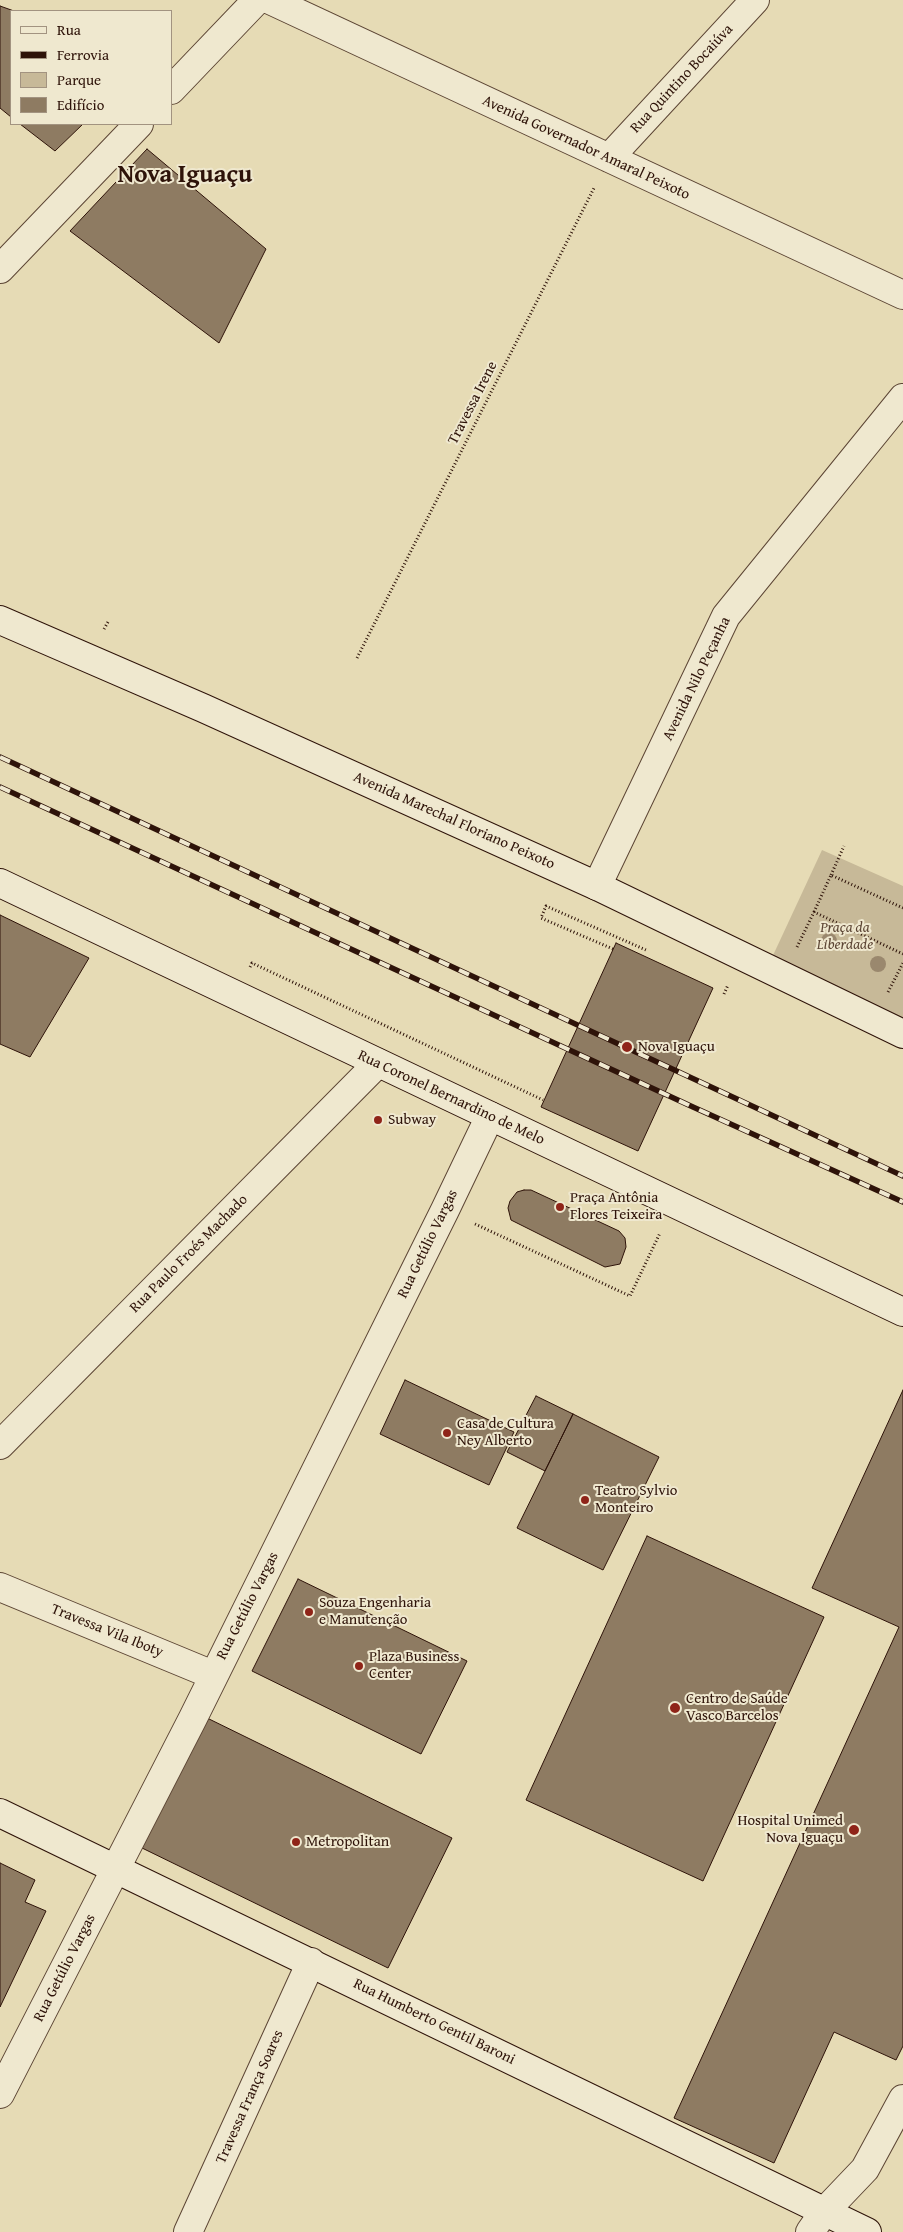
<!DOCTYPE html>
<html>
<head>
<meta charset="utf-8">
<style>
	body { margin:0 }
	#map { position:relative; width:903px; height:2232px; overflow:hidden; background:#e6dbb5; font-family:"Gentium Book Plus",serif }
	canvas { display:block }
	.legend { position:absolute; left:10px; top:10px; width:162px; height:115px; box-sizing:border-box; background:#efe8cf; border:1px solid #a29380; margin:0; padding:6px 9px; list-style:none; font-size:15px; color:#2e1309 }
	.legend li { display:flex; align-items:center; gap:10px; height:25px }
	.legend b { width:25px; border:1px solid #a29380 }
</style>
</head>
<body>
<div id="map">
<canvas width="903" height="2232"></canvas>
<ul class="legend">
<li><b style="height:6px;background:#efe8cf"></b>Rua</li>
<li><b style="height:6px;background:#2e1309"></b>Ferrovia</li>
<li><b style="height:14px;background:#c7b998"></b>Parque</li>
<li><b style="height:14px;background:#8e7b62"></b>Edifício</li>
</ul>
</div>
<script>
const context = document.querySelector('canvas').getContext('2d');
context.lineJoin = 'round';
function fillPath(path, color) { context.fillStyle = color; context.fill(path, 'evenodd'); }
const toPath = rows => new Path2D(rows.map(r => 'M' + r).join(''));
function trace(path, color, width, dash) { context.strokeStyle = color; context.lineWidth = width; context.lineCap = dash ? 'butt' : 'round'; context.setLineDash(dash || []); context.stroke(path); }
function label(font, color, halo, rows, align = 'center') {
  context.font = font + ' "Gentium Book Plus",serif'; context.lineWidth = 4; context.setLineDash([]); context.textBaseline = 'middle'; context.strokeStyle = halo; context.fillStyle = color; for (const [text, x, y, turn = 0] of rows) {
    context.save(); context.translate(x, y); context.rotate((+turn || 0) * Math.PI / 180); context.textAlign = isNaN(turn) ? turn : align; if (halo) context.strokeText(text, 0, 0); context.fillText(text, 0, 0); context.restore();
  }
}
const green = toPath([
	[822,850,903,886,903,1028,769,964]
]);
const building = toPath([
	[0,6,14,11,11,11,11,117,0,108,0,6],
	[20,124,83,124,55,151,20,124],
	[147,149,266,249,219,343,70,231,147,149],
	[0,915,89,958,30,1057,0,1044,0,915],
	[616,943,713,988,638,1151,541,1107,616,943],
	[524,1190,531,1190,619,1231,625,1238,626,1247,620,1264,605,1267,511,1220,508,1208,510,1201,517,1192,524,1190],
	[405,1380,514,1432,489,1485,380,1434,405,1380],
	[903,1390,903,2046,896,2060,834,2032,774,2163,674,2118,899,1627,812,1588,903,1390],
	[536,1396,573,1414,545,1471,507,1452,536,1396],
	[573,1414,659,1457,603,1570,517,1528,573,1414],
	[647,1536,824,1617,703,1881,526,1800,647,1536],
	[298,1579,467,1661,421,1754,252,1671,298,1579],
	[205,1717,452,1838,388,1968,140,1847,205,1717],
	[0,1863,35,1880,25,1902,46,1911,0,2007,0,1863]
]);
const path = toPath([
	[104,629,108,622],
	[357,658,594,188],
	[831,875,844,846],
	[814,912,831,875,903,908],
	[797,947,814,912,903,954],
	[613,949,541,918,546,906,646,950],
	[250,967,252,963,543,1100],
	[888,992,903,963],
	[724,994,728,985],
	[475,1224,630,1296,660,1233]
]);
const street = toPath([
	[270,0,903,295],
	[171,90,257,0],
	[609,158,755,0],
	[0,269,139,124],
	[597,886,726,616,903,398],
	[0,1445,378,1063],
	[0,1587,213,1675],
	[0,2094,193,1718,445,1210,490,1116],
	[188,2232,311,1962],
	[810,2232,824,2212,865,2169,903,2099]
]);
const secondary = toPath([
	[0,620,203,708,597,886,903,1034],
	[0,883,903,1312],
	[0,1813,867,2232]
]);
const rail = toPath([
	[0,757,903,1176],
	[0,787,693,1107,903,1202]
]);
const trees = [
	[829,941],
	[878,964]
];
const markers = [
	[627,1047,6,"#8f2418"],
	[378,1120,5,"#8f2418"],
	[560,1207,5,"#8f2418"],
	[447,1433,5,"#8f2418"],
	[585,1500,5,"#8f2418"],
	[309,1612,5,"#8f2418"],
	[359,1666,5,"#8f2418"],
	[675,1708,6,"#8f2418"],
	[854,1830,6,"#8f2418"],
	[296,1842,5,"#8f2418"]
];
const streetNames = [
	["Rua Quintino Bocaiúva",682,79,-47],
	["Avenida Governador Amaral Peixoto",586,148,25],
	["Travessa Irene",473,403,-63],
	["Avenida Nilo Peçanha",697,679,-64],
	["Avenida Marechal Floriano Peixoto",454,821,24],
	["Rua Coronel Bernardino de Melo",451,1098,25],
	["Rua Getúlio Vargas",428,1244,-64],
	["Rua Paulo Froés Machado",189,1254,-45],
	["Rua Getúlio Vargas",248,1606,-63],
	["Travessa Vila Iboty",107,1631,22],
	["Rua Getúlio Vargas",65,1968,-63],
	["Rua Humberto Gentil Baroni",434,2022,26],
	["Travessa França Soares",250,2097,-66]
];
const parkNames = [
	["Praça da",845,928],
	["Liberdade",845,945]
];
const poiNames = [
	["Nova Iguaçu",638,1047],
	["Subway",388,1120],
	["Praça Antônia",570,1198],
	["Flores Teixeira",570,1215],
	["Casa de Cultura",457,1424],
	["Ney Alberto",457,1441],
	["Teatro Sylvio",595,1491],
	["Monteiro",595,1508],
	["Souza Engenharia",319,1603],
	["e Manutenção",319,1620],
	["Plaza Business",369,1657],
	["Center",369,1674],
	["Centro de Saúde",686,1699],
	["Vasco Barcelos",686,1716],
	["Hospital Unimed",843,1821,"right"],
	["Nova Iguaçu",843,1838,"right"],
	["Metropolitan",306,1842]
];
const townNames = [
	["Nova Iguaçu",185,176]
];
fillPath(green, '#c7b998');
fillPath(building, '#8e7b62');
trace(building, '#2e1309', 1);
trace(street, '#5c4534', 30);
trace(secondary, '#2e1309', 30);
trace(path, '#2e1309', 3, [1, 2.5]);
trace(street, '#efe8cf', 28);
trace(secondary, '#efe8cf', 28);
trace(rail, '#2e1309', 5.5);
trace(rail, '#efe8cf', 4, [11]);
context.fillStyle = '#9a886e';
for (const [x, y] of trees) { context.beginPath(); context.arc(x, y, 8, 0, 2 * Math.PI); context.fill(); }
for (const [x, y, r, color] of markers) { const dot = new Path2D(); dot.arc(x, y, r, 0, 2 * Math.PI); context.fillStyle = color; context.fill(dot); trace(dot, '#efe8cf', 2); }
label('15px', '#2e1309', '#efe8cf', streetNames);
label('italic 15px', '#5c4534', '#efe8cf', parkNames);
label('15px', '#2e1309', '#efe8cf', poiNames, 'left');
label('bold 25px', '#2e1309', '#efe8cf', townNames);
</script>
</body>
</html>
